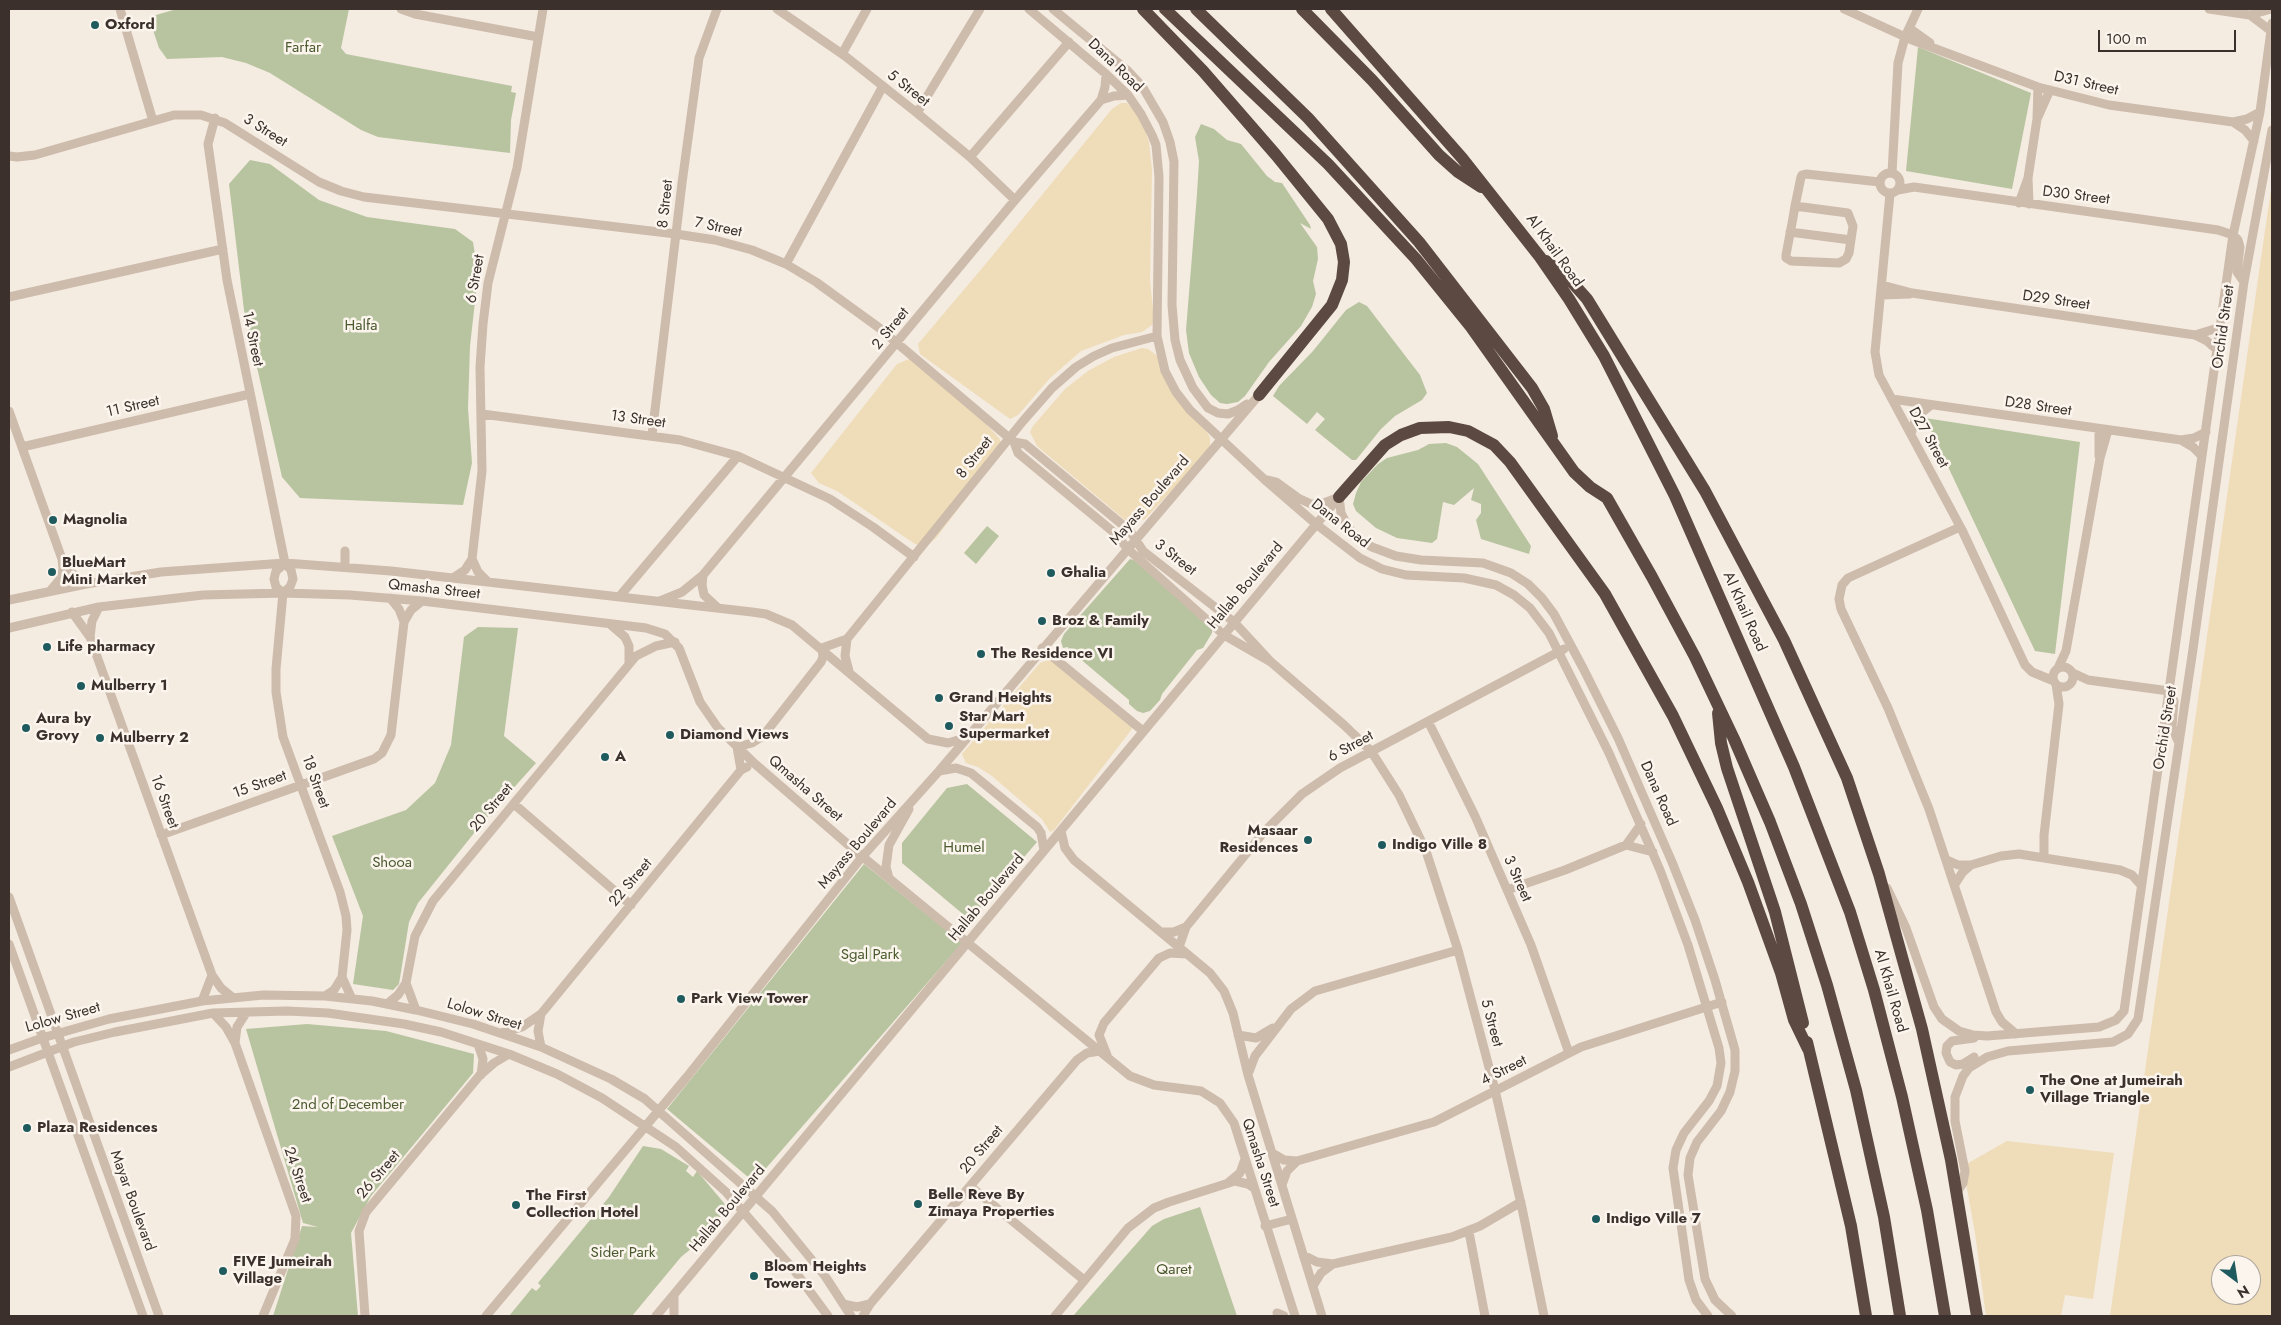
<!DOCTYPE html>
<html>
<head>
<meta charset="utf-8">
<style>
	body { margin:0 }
	#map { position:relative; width:2281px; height:1325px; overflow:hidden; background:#f4ebe1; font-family:Jost,sans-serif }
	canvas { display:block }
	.frame { position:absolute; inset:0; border:10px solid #3b302b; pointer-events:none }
	.north { position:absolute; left:2211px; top:1255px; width:50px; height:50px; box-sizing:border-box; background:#fbf5ee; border:1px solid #aea6a0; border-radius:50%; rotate:149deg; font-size:14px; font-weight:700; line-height:20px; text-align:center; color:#3b302b }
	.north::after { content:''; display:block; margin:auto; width:18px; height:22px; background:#1f5a5e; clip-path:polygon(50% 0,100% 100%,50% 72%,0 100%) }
	.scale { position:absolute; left:2098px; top:30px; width:138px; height:22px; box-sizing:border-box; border:2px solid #3b302b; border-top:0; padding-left:6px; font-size:15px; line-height:18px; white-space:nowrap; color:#3b302b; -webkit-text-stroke:4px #fbf5ee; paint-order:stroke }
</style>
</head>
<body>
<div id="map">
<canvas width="2281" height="1325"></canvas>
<div class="frame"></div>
<div class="north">N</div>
<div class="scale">100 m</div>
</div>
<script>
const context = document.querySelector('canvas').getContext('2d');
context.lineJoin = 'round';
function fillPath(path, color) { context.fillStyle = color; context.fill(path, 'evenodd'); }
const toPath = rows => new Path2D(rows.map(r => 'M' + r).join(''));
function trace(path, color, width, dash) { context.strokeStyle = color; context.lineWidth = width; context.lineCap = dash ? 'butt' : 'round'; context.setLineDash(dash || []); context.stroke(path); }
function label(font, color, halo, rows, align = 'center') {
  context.font = font + ' Jost,sans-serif'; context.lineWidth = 5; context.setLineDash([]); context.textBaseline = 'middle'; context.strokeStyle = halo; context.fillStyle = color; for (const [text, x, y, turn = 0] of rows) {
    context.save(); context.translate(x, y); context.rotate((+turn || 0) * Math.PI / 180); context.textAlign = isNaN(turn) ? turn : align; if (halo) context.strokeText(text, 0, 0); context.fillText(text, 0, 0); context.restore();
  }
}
const green = toPath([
	[177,9,349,9,341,48,346,54,512,86,511,92,516,93,511,120,510,153,378,137,361,130,270,73,246,63,222,57,167,59,159,48,150,21,156,15],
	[1918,47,2031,93,2012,189,1906,171],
	[1201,124,1214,129,1227,140,1241,144,1267,176,1275,182,1282,183,1310,225,1311,229,1300,223,1317,247,1318,259,1313,281,1316,294,1312,307,1301,326,1269,362,1245,396,1238,402,1227,404,1220,403,1211,395,1199,377,1189,353,1186,330,1197,194,1199,161,1195,137],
	[250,160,270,164,319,200,367,217,455,229,473,242,478,275,470,346,468,408,472,463,463,505,300,498,282,477,244,310,229,184],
	[1359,302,1367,306,1420,375,1427,393,1422,400,1395,416,1381,429,1356,460,1352,460,1315,430,1325,419,1317,412,1307,424,1273,396,1279,386,1313,351,1346,310],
	[1925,418,2080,442,2055,654,2035,651],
	[1446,443,1457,447,1478,464,1531,546,1529,554,1481,539,1476,520,1481,513,1481,504,1471,500,1474,488,1454,505,1443,502,1437,539,1432,543,1397,538,1376,528,1356,511,1353,504,1356,493,1361,482,1378,464,1387,458,1418,450,1429,444],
	[987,526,999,536,976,564,964,553],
	[1130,559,1134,560,1212,629,1212,633,1203,648,1197,650,1162,694,1160,700,1150,711,1143,713,1137,711,1129,704,1129,700,1072,652,1069,653,1068,647,1063,648,1061,641,1064,634],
	[478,627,518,628,504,736,536,763,483,822,418,903,409,922,399,984,393,990,353,984,363,916,332,836,406,810,435,783,451,745,464,637],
	[967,784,1037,842,970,920,902,863,902,843,947,788],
	[864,864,962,943,754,1182,667,1109],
	[307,1024,386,1031,474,1054,473,1073,371,1196,351,1233,358,1316,273,1316,302,1226,318,1227,303,1223,246,1029],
	[643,1146,661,1149,689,1166,686,1171,693,1177,697,1171,724,1203,726,1206,710,1236,698,1243,681,1257,632,1316,509,1316,532,1288,536,1291,541,1286,538,1283,609,1197],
	[1200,1207,1237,1316,1073,1316,1152,1226,1164,1219]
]);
const sand = toPath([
	[1121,103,1127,103,1134,110,1142,122,1149,142,1152,170,1150,281,1154,319,1152,325,1142,332,1124,335,1081,351,1050,378,1018,415,1010,419,920,354,918,344,989,260,1112,109],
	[2272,183,2272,1316,2110,1316,2260,265],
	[2221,1265,2251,1265,2251,1295,2221,1295],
	[1142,348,1148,349,1159,357,1165,377,1206,430,1210,438,1210,446,1206,454,1145,519,1132,523,1125,520,1037,446,1030,432,1033,426,1065,389,1088,371,1114,357],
	[909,359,915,361,986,424,999,438,1002,445,997,458,936,538,929,544,922,546,915,544,837,491,819,483,811,473,897,364],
	[1053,658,1132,722,1132,729,1054,830,1050,832,1042,819,992,776,978,767,966,763,962,754,1040,663],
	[2007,1141,2114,1153,2093,1299,2065,1295,2061,1316,1986,1316,1975,1233,1963,1166]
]);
const minor = toPath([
	[120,9,153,121],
	[401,9,415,14,538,37],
	[777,9,845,56,917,113,970,157,1015,200],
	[1029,9,1106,74,1128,95,1141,114,1152,135,1156,145,1159,177,1157,336,1165,371,1176,392,1190,410,1264,479,1316,524,1360,558,1382,569,1406,575,1464,578,1496,585,1514,595,1530,608,1549,633,1609,753,1660,870,1688,945,1719,1048,1721,1063,1717,1086,1709,1101,1684,1133,1676,1150,1673,1168,1689,1280,1696,1300,1708,1316],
	[1053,9,1128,71,1142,86,1163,122,1170,142,1174,162,1172,305,1175,340,1180,360,1193,388,1208,408,1218,413,1228,414,1238,410,1247,404],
	[1844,9,1912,40,2038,87,2109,105,2233,122,2245,130,2254,141],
	[2209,9,2250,15,2271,31],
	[2250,15,2271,9],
	[1909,28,1930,43],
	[842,54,867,9],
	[1101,100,1114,96,1128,95],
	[917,113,980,9],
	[2038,117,2050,90],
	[215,118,208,144,227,280,285,563],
	[2233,122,2247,119,2260,112],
	[9,156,17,157,35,155,174,115,201,115,225,123,319,182,341,191,364,197,676,234,715,240,752,250,786,264,816,282,878,327,1014,442,1018,453,1111,530,1130,551,1224,635,1271,662],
	[970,157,1069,42],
	'1880 183a10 10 0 1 1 20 0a10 10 0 1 1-20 0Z',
	[1892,173,1898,63,1905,37,1918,9],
	[2028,178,2029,204],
	[1898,190,1914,187,2218,230,2233,235,2238,240,2240,247,2237,272,2244,282],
	[1890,194,1875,352,1879,375,1962,530,2025,665,2032,672,2054,681],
	[2019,203,2028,178,2037,119,2038,87],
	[1795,206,1848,213,1853,226,1849,253,1846,259,1839,263,1791,261,1786,258,1786,255,1793,218,1795,206,1801,177,1802,175,1806,174,1880,182],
	[1790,232,1851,240],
	[786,264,883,86],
	[1882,285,1912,293,2195,335,2207,341,2217,350],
	[1881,295,1910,294],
	[9,297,223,249],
	[2195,335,2221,327],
	[1892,399,2181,440,2194,438,2206,432],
	[9,411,62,559,63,568,62,577,51,590],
	[482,414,680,440,738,456,830,499,873,527,914,557],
	[2099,429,2099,456],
	[1911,434,1916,417,1930,406],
	[652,435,682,183,699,58,717,9],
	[2181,440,2193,447,2202,456],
	[1014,442,1025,444,1130,531,1143,551,1234,622,1271,662,1344,725,1371,751,1399,795,1426,851,1458,950,1495,1090,1522,1208,1544,1316],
	[22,447,250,394],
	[1268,480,1276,482,1298,498,1311,504,1321,504,1337,498],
	[1339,497,1341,513,1348,527,1358,539,1372,547,1396,556,1421,560,1483,563,1511,573,1528,584,1542,598,1554,614,1583,668,1618,738,1672,862,1695,920,1715,980,1735,1050,1735,1071,1730,1092,1721,1111,1697,1142,1690,1158,1688,1175,1705,1279,1715,1300,1732,1316],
	[1960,527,1848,578,1842,585,1839,599,1841,609,1888,708,1929,809,1996,1012,2002,1022,2016,1034],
	[63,561,72,573,86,584],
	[345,567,345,551],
	[703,575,702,585,704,595,717,607],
	[453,578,465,570,472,559],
	[488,582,478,572,472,559,482,471,480,367,483,324,488,283,517,168,543,9],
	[283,593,276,669,276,692,283,737,340,892,346,916,347,930,342,977,334,990,325,996],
	[283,593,276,587,274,579,276,571,284,564],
	[283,593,290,587,293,579,291,570,285,563],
	[619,597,738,456],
	[390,598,399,609,404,622],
	[9,600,86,584,161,572,285,563,391,571,752,612,766,614,792,625,928,739,948,743,965,738],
	[660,601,682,592,703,575,1015,200,1101,100,1105,87,1106,74],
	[72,612,90,637,212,975,221,988,232,997],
	[611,625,625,637,629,646,629,664],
	[9,628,99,607,203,595,283,593,350,595,422,601,646,628,665,634,679,648,700,702,718,728,754,763,852,848,1130,1076,1154,1085,1201,1091,1220,1103,1234,1123,1295,1316],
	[90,637,92,621,99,607],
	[847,639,845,656,849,671],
	[1042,648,1143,731],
	'2053 677a10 10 0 1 1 20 0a10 10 0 1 1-20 0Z',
	[2058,668,2066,651,2100,458,2108,430],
	[2073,673,2088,680,2169,691,2174,701,2172,727,2178,741],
	[1428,721,1475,816,1531,945,1569,1053],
	[741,770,737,747,752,743,763,736,821,662,823,657,822,648,847,639,1023,421,1052,388,1076,367,1094,356,1112,348,1157,336],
	[939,771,956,768,971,773,1037,827,1041,833,1044,850],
	[514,804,631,905],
	[1061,831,1065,848,1074,860,1210,973,1224,991,1233,1013,1248,1075,1322,1316],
	[161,835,374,759,382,753,391,735,404,622,411,610,422,601],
	[1626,845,1653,852],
	[2044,858,2044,835,2059,704,2056,684],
	[1947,860,1958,865,1971,865,2001,856,2019,854,2120,870,2132,875,2141,885],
	[889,878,886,867,889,845,909,809],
	[1955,884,1962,873,1971,865],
	[1887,888,1906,928,1934,1007,1942,1019,1959,1031,1973,1035,1987,1036,2099,1027,2116,1020,2124,1011,2233,235,2260,112,2272,23],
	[1507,890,1565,870,1626,845,1641,824],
	[9,897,159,1316],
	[1161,932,1174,932,1186,927],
	[9,944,143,1316],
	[1179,947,1186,927,1264,832,1302,794,1340,768,1564,649],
	[342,977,352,999],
	[406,983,416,1010],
	[202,1001,212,975],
	[387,1004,398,995,406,983,415,936,433,901,636,656,656,646,675,642],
	[213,1013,226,1027,235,1043,296,1216,295,1239,263,1316],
	[541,1014,538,1031,541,1047],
	[501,1033,522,1027,541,1014,741,770,747,767],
	[1238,1035,1256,1038,1273,1028],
	[1974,1038,1952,1041,1947,1046,1946,1053,1950,1062,1956,1065,1963,1064,1974,1057],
	[235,1043,237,1027,246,1013],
	[478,1044,483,1059,481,1075],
	[9,1050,42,1038,109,1019,202,1001,263,995,325,996,372,1001,416,1010,473,1024,541,1047,611,1079,645,1099,772,1211,825,1276,851,1316],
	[1107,1055,1099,1035,1104,1023,1159,958,1170,953,1187,954],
	[9,1067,74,1042,115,1032,213,1013,287,1011,328,1013,404,1024,441,1032,509,1054,557,1074,602,1098,676,1147,726,1192,794,1270,828,1316],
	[1249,1072,1255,1056,1291,1009,1315,991,1458,950],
	[1272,1153,1284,1160,1297,1161,1434,1122,1581,1047,1722,1002],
	[1229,1182,1240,1173,1245,1159],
	[1282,1185,1287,1171,1297,1161],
	[970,1186,1084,1280],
	[1957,1192,1963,1183,1965,1171,1955,1121,1955,1097,1963,1076,1969,1068,1987,1057,2008,1051,2113,1042,2128,1034,2138,1019,2193,649,2244,282,2272,130],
	[1265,1226,1292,1219],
	[1469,1232,1485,1316],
	[1303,1255,1317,1262,1333,1264,1452,1237,1480,1226,1521,1202],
	[1313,1286,1321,1273,1333,1264],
	[674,1295,674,1314],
	[843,1304,857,1307,870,1304],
	[1277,1313,1284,1316],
	[365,1316,359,1231,366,1212,480,1075,494,1063,509,1054],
	[486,1316,686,1078,862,857,939,771,1259,395],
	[656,1316,1339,497],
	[863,1316,870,1304,1077,1060,1087,1053,1100,1051],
	[1055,1316,1128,1228,1154,1208,1169,1202,1235,1181,1248,1184,1254,1188]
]);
const highway = toPath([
	[1143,9,1203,71,1276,155,1328,219,1341,244,1344,262,1342,280,1332,305,1259,395],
	[1165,9,1328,164,1416,259,1471,327,1574,472,1590,487,1607,498,1652,577,1695,657,1734,739,1770,822,1801,904,1827,985,1856,1090,1884,1217,1900,1316],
	[1196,9,1308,118,1419,242,1532,388,1544,409,1552,436],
	[1302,9,1372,80,1439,155,1458,172,1481,187],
	[1331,9,1462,158,1540,257,1569,299,1604,356,1675,496,1794,767,1850,912,1874,990,1902,1097,1927,1210,1945,1316],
	[1546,261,1570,280,1587,299,1705,491,1784,640,1847,778,1879,874,1922,1029,1951,1160,1977,1316],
	[1339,497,1385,445,1401,435,1420,428,1449,427,1468,431,1494,445,1510,462,1605,594,1673,716,1717,808,1748,882,1781,973,1794,1020,1808,1049],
	[1718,713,1721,743,1727,768,1775,912,1803,1023],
	[1807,1042,1851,1226,1866,1316]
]);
const markers = [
	[95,25,5,"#1f5a5e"],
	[53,520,5,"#1f5a5e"],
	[52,572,5,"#1f5a5e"],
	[1051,573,5,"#1f5a5e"],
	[1042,621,5,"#1f5a5e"],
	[47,647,5,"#1f5a5e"],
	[981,654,5,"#1f5a5e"],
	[81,686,5,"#1f5a5e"],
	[939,698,5,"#1f5a5e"],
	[949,726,5,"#1f5a5e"],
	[26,728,5,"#1f5a5e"],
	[670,735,5,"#1f5a5e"],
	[100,738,5,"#1f5a5e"],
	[605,757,5,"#1f5a5e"],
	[1308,840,5,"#1f5a5e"],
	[1382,845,5,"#1f5a5e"],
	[681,999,5,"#1f5a5e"],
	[2030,1090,5,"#1f5a5e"],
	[27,1128,5,"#1f5a5e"],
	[918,1204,5,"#1f5a5e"],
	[516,1205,5,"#1f5a5e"],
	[1596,1219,5,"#1f5a5e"],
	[223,1271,5,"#1f5a5e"],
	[754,1276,5,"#1f5a5e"]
];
const poiNames = [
	["Oxford",105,25],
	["Magnolia",63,520],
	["BlueMart",62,563],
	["Mini Market",62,580],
	["Ghalia",1061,573],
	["Broz & Family",1052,621],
	["Life pharmacy",57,647],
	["The Residence VI",991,654],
	["Mulberry 1",91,686],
	["Grand Heights",949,698],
	["Star Mart",959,717],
	["Supermarket",959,734],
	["Aura by",36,719],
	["Grovy",36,736],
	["Diamond Views",680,735],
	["Mulberry 2",110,738],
	["A",615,757],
	["Masaar",1298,831,"right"],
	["Residences",1298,848,"right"],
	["Indigo Ville 8",1392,845],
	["Park View Tower",691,999],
	["The One at Jumeirah",2040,1081],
	["Village Triangle",2040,1098],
	["Plaza Residences",37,1128],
	["Belle Reve By",928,1195],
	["Zimaya Properties",928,1212],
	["The First",526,1196],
	["Collection Hotel",526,1213],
	["Indigo Ville 7",1606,1219],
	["FIVE Jumeirah",233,1262],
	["Village",233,1279],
	["Bloom Heights",764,1267],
	["Towers",764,1284]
];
const parkNames = [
	["Farfar",303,48],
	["Halfa",361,326],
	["Humel",964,848],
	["Shooa",392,863],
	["Sgal Park",870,955],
	["2nd of December",348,1105],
	["Sider Park",623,1253],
	["Qaret",1174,1270]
];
const streetNames = [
	["Dana Road",1115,66,44],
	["D31 Street",2086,84,13],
	["5 Street",908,89,38],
	["3 Street",265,131,32],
	["D30 Street",2076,196,7],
	["8 Street",666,204,-84],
	["7 Street",718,228,12],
	["Al Khail Road",1554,251,54],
	["6 Street",476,279,-80],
	["D29 Street",2056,301,8],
	["Orchid Street",2224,327,-82],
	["2 Street",891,329,-51],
	["14 Street",252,339,78],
	["11 Street",133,407,-13],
	["D28 Street",2038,407,8],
	["13 Street",638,420,8],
	["D27 Street",1928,438,61],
	["8 Street",975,458,-52],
	["Mayass Boulevard",1150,501,-49],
	["Dana Road",1340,524,38],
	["3 Street",1175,558,38],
	["Hallab Boulevard",1246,586,-50],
	["Qmasha Street",434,590,6],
	["Al Khail Road",1744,612,66],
	["Orchid Street",2166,728,-81],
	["6 Street",1351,747,-29],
	["18 Street",315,782,70],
	["15 Street",260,785,-20],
	["Qmasha Street",805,789,41],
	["Dana Road",1658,794,66],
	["16 Street",164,802,70],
	["20 Street",492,808,-50],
	["Mayass Boulevard",858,844,-50],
	["3 Street",1517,879,66],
	["22 Street",631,883,-50],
	["Hallab Boulevard",987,898,-50],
	["Al Khail Road",1890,991,74],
	["Lolow Street",484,1015,17],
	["Lolow Street",63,1018,-16],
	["5 Street",1491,1023,75],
	["4 Street",1504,1071,-27],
	["20 Street",982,1150,-50],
	["Qmasha Street",1260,1163,72],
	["24 Street",297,1175,71],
	["26 Street",379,1175,-50],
	["Mayar Boulevard",132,1201,70],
	["Hallab Boulevard",728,1209,-50]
];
fillPath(green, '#b8c4a0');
fillPath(sand, '#efdcb8');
trace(minor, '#cdbbac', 9);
trace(highway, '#5c4a42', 12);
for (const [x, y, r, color] of markers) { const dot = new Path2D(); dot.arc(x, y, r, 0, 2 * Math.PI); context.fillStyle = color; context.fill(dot); trace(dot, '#fbf5ee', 2); }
label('bold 15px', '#3b302b', '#fbf5ee', poiNames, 'left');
label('15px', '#4a5a2e', '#fbf5ee', parkNames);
label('15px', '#3b302b', '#fbf5ee', streetNames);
</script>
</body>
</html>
